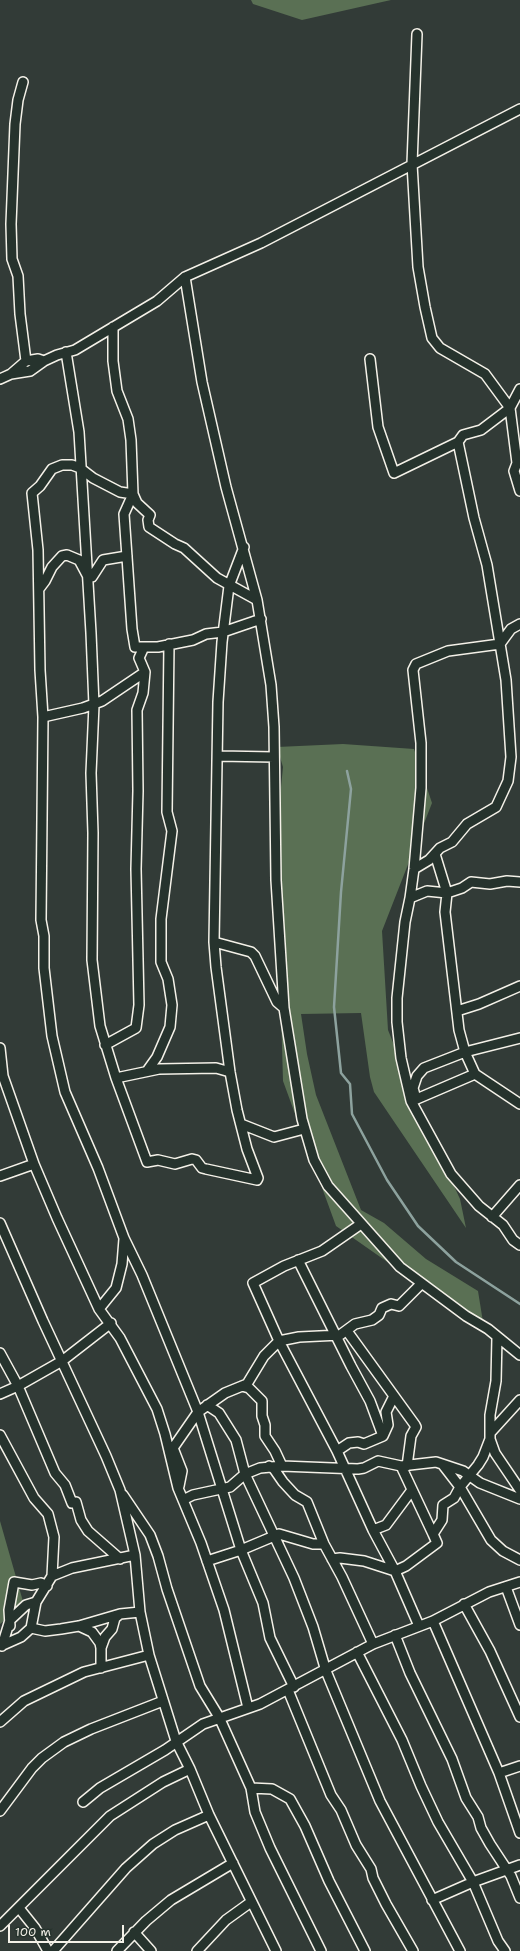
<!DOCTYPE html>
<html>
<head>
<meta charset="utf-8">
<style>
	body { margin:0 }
	#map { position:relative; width:520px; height:1951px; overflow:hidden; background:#323b37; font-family:"Shantell Sans",sans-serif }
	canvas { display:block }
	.scale { position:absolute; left:8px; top:1925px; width:116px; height:18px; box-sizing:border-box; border:2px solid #f4f1e8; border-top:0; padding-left:5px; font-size:12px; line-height:14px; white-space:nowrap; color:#f4f1e8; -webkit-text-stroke:3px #26332d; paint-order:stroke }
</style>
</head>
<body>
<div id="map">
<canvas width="520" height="1951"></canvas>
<div class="scale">100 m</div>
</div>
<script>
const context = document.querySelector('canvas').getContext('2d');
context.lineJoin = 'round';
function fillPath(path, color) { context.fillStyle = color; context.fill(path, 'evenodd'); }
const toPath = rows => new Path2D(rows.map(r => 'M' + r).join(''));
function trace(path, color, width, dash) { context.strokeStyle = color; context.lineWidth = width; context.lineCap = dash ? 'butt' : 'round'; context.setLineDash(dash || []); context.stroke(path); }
const green = toPath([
	[251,0,391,0,302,20,253,4],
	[343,744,414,749,432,803,382,931,388,1030,431,1136,460,1199,466,1228,374,1092,370,1077,361,1013,301,1014,307,1054,316,1095,361,1210,384,1223,426,1259,478,1291,483,1322,396,1268,336,1226,283,1081,276,837,283,767,277,747],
	[0,1521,24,1605,0,1624]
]);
const stream = toPath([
	[347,771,351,789,341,892,334,1007,341,1073,350,1084,352,1114,387,1180,418,1226,456,1262,520,1304]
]);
const minor = toPath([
	[417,34,412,164,418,267,425,307,432,338,440,348,485,374,510,408,517,463,514,471,520,491],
	[23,82,18,100,15,124,11,224,12,259,18,276,20,314,26,361],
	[185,277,202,382,226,487,257,600,271,685,274,727,276,880,284,1008,302,1119,314,1160,328,1186,400,1267,466,1316,488,1329,520,1355],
	[113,327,113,361,117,391,128,419,131,440,133,494,137,503,150,515,148,520,149,527,175,544,184,548,217,578,257,600],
	[66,352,79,432,91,633,94,705,91,773,93,833,92,960,100,1026,116,1078,147,1162,158,1160,175,1164,192,1159,196,1160,202,1168,206,1169,257,1180,258,1178,247,1149,237,1110,230,1072,216,967,214,942,218,702,222,642,229,586,244,547],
	[370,359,378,427,394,473,458,442,463,435,481,430,510,408,520,389],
	[11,374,26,361,38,359,44,361],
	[0,379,11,374,30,371,44,361,57,355,75,350,157,301,185,277,261,243,520,109],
	[133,494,120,492,93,478,80,468,72,465,62,465,52,469,40,486,32,493,38,550,40,670,43,717,41,920,44,936,44,968,52,1036,65,1092,98,1168,124,1238,142,1275,198,1412,241,1550,263,1603,270,1638,294,1687],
	[133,494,124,514,132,629,135,647,158,647,193,640,206,634,223,632,261,619],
	[88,578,92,577,103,560,127,556],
	[39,589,45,581,52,567,62,556,67,555,79,560,87,575],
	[520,624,511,629,500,644,448,651,416,664,413,670,421,743,421,788,414,869,410,898,405,922,397,998,397,1022,401,1058,411,1101,451,1174,479,1206,503,1225,513,1240,520,1245],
	[43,717,83,708,102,701,145,672],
	[219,756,274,757],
	[435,854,447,893,445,912,455,996,459,1030,465,1052,475,1074,520,1104],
	[414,869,429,860,440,848,452,842,467,824,496,807,508,781,511,757,506,680,487,565,474,518,458,442],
	[410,898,427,891,447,893,462,888,471,882,490,884,507,881,520,882],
	[214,942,251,952,255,956,277,1002,284,1008],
	[457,1011,479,1004,520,986],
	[105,1045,136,1028,139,1005,136,869,138,791,137,710,143,693,145,672,139,658,144,647],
	[0,1048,3,1076,34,1164,57,1218,99,1309,120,1338,157,1409,165,1434,178,1488,201,1543,224,1610,248,1708],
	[147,1071,157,1057,170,1027,172,1005,168,979,161,962,161,919,172,831,167,812,169,644],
	[116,1078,159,1069,216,1068,230,1072],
	[416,1099,413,1088,417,1076,424,1068,465,1052,520,1038],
	[412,1101,475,1074],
	[241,1124,274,1137,304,1129],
	[0,1176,34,1164],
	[492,1217,520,1185],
	[0,1223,43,1321,106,1456,120,1490,135,1555,140,1612,149,1655,176,1741,190,1769,209,1815,276,1951],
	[361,1224,322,1251,284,1266,253,1283,279,1341,337,1451,373,1530,395,1571,419,1626],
	[298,1260,351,1366,370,1401,383,1436],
	[99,1309,116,1288,122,1264,124,1239],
	[347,1331,415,1425,416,1427,411,1436,407,1466],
	[0,1353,18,1386,55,1473,65,1485,72,1503,76,1502,81,1520,88,1531,120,1559],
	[242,1386,249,1388,262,1401,262,1416,265,1425,265,1436,275,1451,282,1466],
	[0,1394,18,1386,62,1361,111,1323],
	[207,1405,219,1413,236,1440,245,1474,294,1578,313,1627,326,1671,380,1801,460,1951],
	[491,1432,520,1400],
	[0,1435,34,1498,48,1514,54,1537,52,1576,36,1602,31,1628,21,1637,3,1645],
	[490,1439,495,1453,520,1490],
	[337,1451,349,1443,358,1442,364,1444,383,1436,388,1425,386,1412,394,1396],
	[443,1465,460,1487,491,1540,503,1551,520,1560],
	[269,1466,274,1469,283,1482,295,1495,307,1502,324,1544,342,1577,373,1644],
	[401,1466,433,1534],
	[179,1486,182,1471,173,1448,198,1412,225,1393,247,1384,264,1356,279,1341,299,1337,340,1335,355,1324,372,1320,379,1315,382,1308,391,1304,399,1306,421,1284],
	[123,1495,150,1535,158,1556,167,1589,200,1686,219,1717,251,1788,255,1812,270,1848,321,1951],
	[183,1500,193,1495,230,1487,245,1474,260,1468,282,1466,358,1469,364,1468,378,1461,401,1466,436,1462,463,1471,480,1483,520,1499],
	[373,1530,386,1525,412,1490],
	[332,1559,340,1558,364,1561,395,1571,406,1566,437,1543,433,1534,442,1520,443,1505,454,1498,460,1487,478,1465,483,1457,490,1439,490,1415,496,1381,497,1337],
	[207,1561,241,1550,279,1534,313,1544,324,1544],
	[52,1576,72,1568,135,1555],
	[506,1587,520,1625],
	[464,1604,490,1651,520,1717],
	[433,1621,499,1773,520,1833],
	[10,1626,9,1610,14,1582,32,1585,41,1583,47,1586],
	[79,1626,92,1632,100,1643,101,1648],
	[31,1628,45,1631,61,1629,79,1626,120,1614,140,1612],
	[395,1635,410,1673,452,1759,466,1798,478,1817,481,1828,490,1844,511,1876,520,1898],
	[2,1646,10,1620,26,1605,36,1602],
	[357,1652,402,1740,421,1786,438,1822,473,1882,498,1941,505,1951],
	[101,1668,101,1648,105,1637,112,1629,115,1618,120,1614],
	[288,1690,331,1795,341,1810,356,1845,371,1869,373,1878,386,1904,413,1951],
	[0,1722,24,1701,84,1672,149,1655],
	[499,1773,520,1766],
	[251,1788,272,1789,290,1799,305,1826,329,1881,365,1951],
	[83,1802,100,1788,165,1750,203,1724,260,1704,373,1644,433,1621,489,1592,520,1582],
	[0,1811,32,1768,42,1758,64,1742,91,1729,163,1701],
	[432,1900,473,1882,520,1865],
	[19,1908,35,1928,48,1951],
	[0,1926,110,1816,163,1782,190,1769],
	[134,1932,151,1951],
	[53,1951,126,1868,153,1844,175,1830,209,1815],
	[117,1951,146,1921,171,1900,233,1863],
	[197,1951,226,1920,251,1902]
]);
fillPath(green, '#5a7054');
trace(stream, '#8da29e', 2.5);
trace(minor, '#f4f1e8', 12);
trace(minor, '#26332d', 9);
</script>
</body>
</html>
